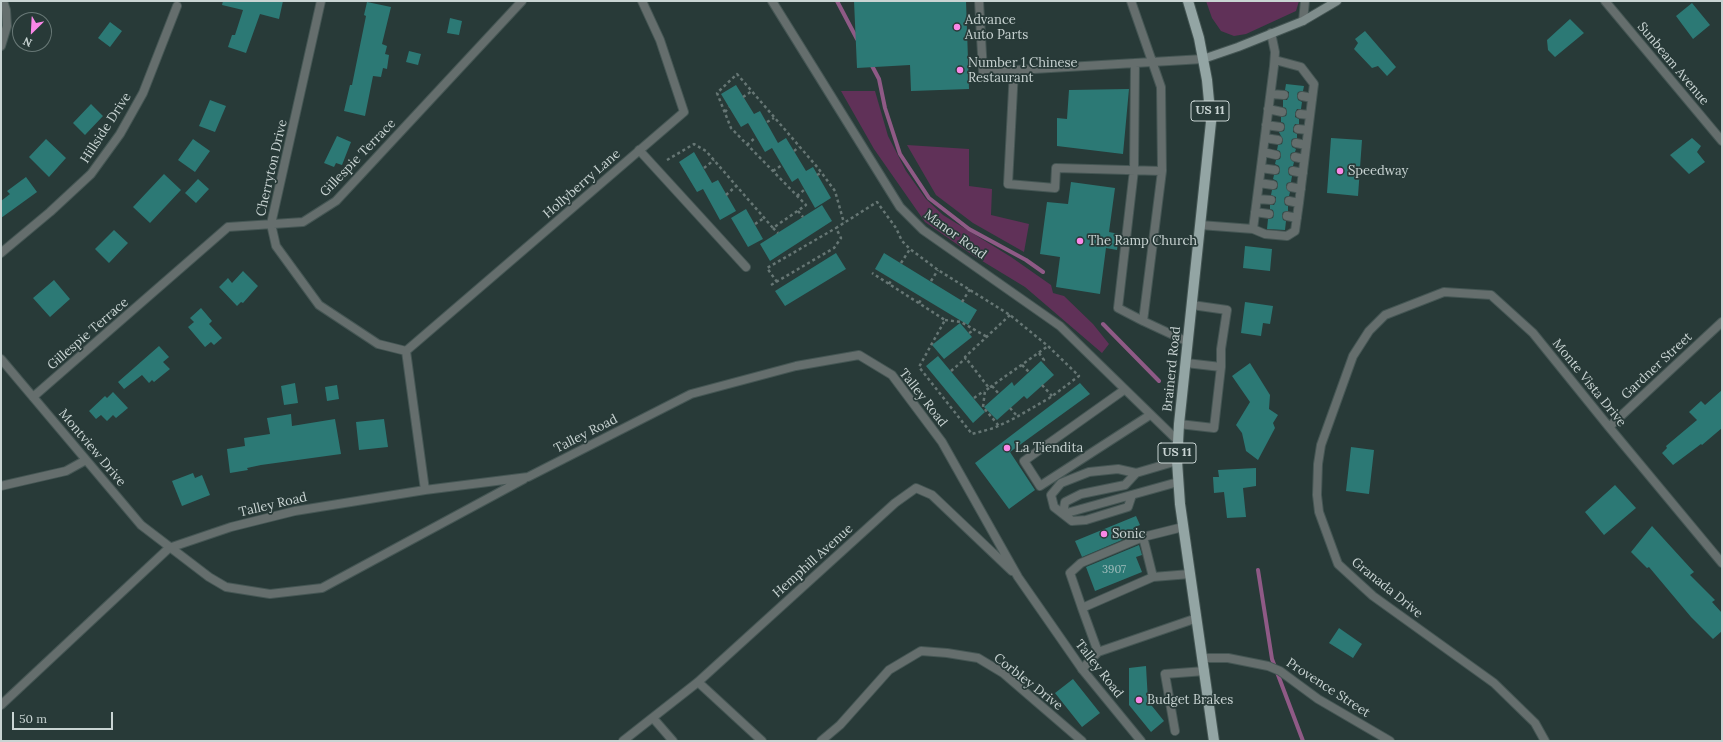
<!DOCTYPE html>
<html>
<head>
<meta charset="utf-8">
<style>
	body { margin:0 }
	#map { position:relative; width:1723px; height:742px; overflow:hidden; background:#283a38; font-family:Lora,serif }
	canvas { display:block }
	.frame { position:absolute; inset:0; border:2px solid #c9d4d3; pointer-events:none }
	.north { position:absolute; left:12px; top:12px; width:40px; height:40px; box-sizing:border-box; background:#283a38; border:1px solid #687876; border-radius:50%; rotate:204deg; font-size:11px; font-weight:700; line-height:16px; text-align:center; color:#c9d4d3 }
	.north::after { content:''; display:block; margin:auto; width:14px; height:18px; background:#fa87e7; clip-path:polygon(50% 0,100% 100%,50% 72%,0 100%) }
	.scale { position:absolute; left:12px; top:712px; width:101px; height:18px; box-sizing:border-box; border:2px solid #c9d4d3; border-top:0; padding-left:5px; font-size:12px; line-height:14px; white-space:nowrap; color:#c9d4d3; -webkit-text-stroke:3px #283a38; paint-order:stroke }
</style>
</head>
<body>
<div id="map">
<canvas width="1723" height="742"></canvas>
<div class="frame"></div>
<div class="north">N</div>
<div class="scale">50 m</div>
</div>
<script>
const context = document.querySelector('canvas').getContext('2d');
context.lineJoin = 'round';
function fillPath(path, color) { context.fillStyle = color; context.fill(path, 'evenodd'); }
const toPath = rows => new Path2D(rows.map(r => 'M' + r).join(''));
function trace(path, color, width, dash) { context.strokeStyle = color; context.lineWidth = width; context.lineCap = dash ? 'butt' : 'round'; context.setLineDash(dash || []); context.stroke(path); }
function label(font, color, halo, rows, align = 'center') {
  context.font = font + ' Lora,serif'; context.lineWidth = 3.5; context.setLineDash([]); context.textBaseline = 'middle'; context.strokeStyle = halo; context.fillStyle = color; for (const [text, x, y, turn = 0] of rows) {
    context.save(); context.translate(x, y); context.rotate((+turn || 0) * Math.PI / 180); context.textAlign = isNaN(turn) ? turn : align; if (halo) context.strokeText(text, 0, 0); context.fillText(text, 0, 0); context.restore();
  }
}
const green = toPath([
	[1206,1,1299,1,1296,11,1246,34,1234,36,1221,31,1212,18],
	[841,91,875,91,888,136,906,171,926,199,943,215,1011,257,1051,285,1053,293,1064,296,1093,324,1109,344,1102,353,1025,287,974,256,925,222,874,149],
	[907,145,969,149,969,186,992,189,991,215,1029,224,1024,252,973,223,936,195]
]);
const stream = toPath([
	[837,1,857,39],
	[870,62,879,79,885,108,900,154,929,198,969,229,1026,260,1043,272],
	[1103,324,1159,381],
	[1258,570,1272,659,1303,741]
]);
const building = toPath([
	[223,1,283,1,279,19,260,14,246,53,228,47,232,35,235,35,243,10,222,5],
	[854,1,966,1,969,89,911,91,910,65,857,68],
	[367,2,391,7,382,44,387,46,385,54,389,55,387,69,383,68,381,77,373,76,365,116,344,111,350,85,352,85,366,16,364,15],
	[1692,3,1710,25,1693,39,1676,16],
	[450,18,462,21,459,35,447,33],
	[1570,19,1584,33,1555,57,1548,50,1547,40],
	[110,22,122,31,110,47,98,38],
	[1365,31,1396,67,1387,76,1378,66,1372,68,1354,49,1358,43,1355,39],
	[409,51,421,54,418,65,406,62],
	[1286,84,1304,86,1303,91,1298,92,1297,95,1298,100,1302,102,1301,109,1297,109,1295,113,1295,117,1299,119,1299,124,1295,124,1293,128,1293,132,1297,134,1297,138,1292,139,1291,142,1292,147,1296,149,1295,152,1291,153,1290,156,1294,162,1293,166,1289,167,1288,170,1289,175,1292,176,1291,182,1287,183,1286,186,1290,192,1289,196,1285,197,1284,200,1285,205,1288,206,1288,211,1283,212,1282,215,1283,220,1286,221,1285,230,1267,229,1268,219,1273,218,1274,214,1273,210,1270,209,1270,205,1274,205,1276,201,1276,197,1271,195,1272,190,1277,189,1278,185,1277,181,1273,179,1274,175,1279,174,1280,170,1279,166,1275,164,1276,160,1280,159,1281,156,1280,151,1277,150,1278,145,1282,144,1283,140,1279,132,1284,131,1285,127,1284,123,1281,122,1281,117,1286,116,1287,113,1286,108,1283,107,1283,100,1287,100,1289,96,1289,92,1285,90],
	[736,85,754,114,760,111,778,143,786,138,806,171,813,167,831,198,815,208,798,178,792,182,772,148,765,152,748,123,741,127,721,94],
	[1129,89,1123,154,1057,146,1057,118,1067,119,1069,90],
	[210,100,226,106,215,132,199,126],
	[91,104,103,116,85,135,73,123],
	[337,136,351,142,342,165,336,163,334,167,324,163],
	[1331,138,1362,140,1358,196,1327,193],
	[1692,138,1701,146,1697,152,1705,162,1689,174,1670,155],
	[46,139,66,158,49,177,29,157],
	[193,139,210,151,195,172,178,160],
	[694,152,712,183,718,180,736,211,720,220,703,189,697,192,679,162],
	[164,174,181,190,150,223,133,207],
	[26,177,37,192,1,218,1,201,10,194,7,191],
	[198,179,209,189,196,203,185,193],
	[1071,182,1115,188,1109,232,1119,234,1117,250,1106,248,1100,294,1056,287,1060,257,1040,254,1047,202,1068,204],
	[822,205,832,221,770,261,760,244],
	[746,209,763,239,748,247,731,218],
	[114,230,128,243,109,263,95,249],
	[1245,246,1272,249,1270,271,1243,268],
	[836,253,846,269,785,306,775,291],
	[884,253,977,310,968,325,875,269],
	[243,271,258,286,243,303,241,302,237,306,219,287,228,278,232,283],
	[54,280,70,299,50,317,33,298],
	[1245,302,1273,306,1270,324,1263,323,1261,336,1241,333],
	[201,308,212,321,209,324,222,338,214,345,211,342,205,347,188,327,194,322,190,318],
	[960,323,972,337,944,359,932,345],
	[159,346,169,357,163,362,170,369,154,382,152,380,149,383,142,375,124,389,118,382],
	[938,356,985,412,973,423,926,366],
	[1041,361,1054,375,1027,399,1024,396,997,420,984,407,1012,382,1014,386],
	[1250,363,1270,395,1269,409,1278,415,1273,423,1275,428,1258,460,1246,451,1242,433,1236,425,1250,402,1232,376],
	[295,383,298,403,284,405,281,386],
	[1080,383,1090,394,1010,452,1035,490,1009,509,975,463],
	[337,385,339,399,327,401,325,387],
	[1722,390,1722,428,1702,445,1701,444,1673,465,1662,453,1667,448,1666,446,1697,420,1689,412,1701,401,1705,405],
	[113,392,128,408,116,418,113,415,107,421,101,415,96,419,89,411,105,396,107,398],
	[291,414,292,426,335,419,341,454,261,465,247,468,248,470,230,473,227,449,245,446,244,438,270,434,267,418],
	[384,419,388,447,359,450,356,422],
	[1351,447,1374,450,1369,494,1346,491],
	[1256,468,1256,486,1243,488,1246,517,1227,518,1224,492,1214,493,1213,477,1219,477,1218,470],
	[193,473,195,478,202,475,210,495,182,506,172,481],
	[1615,485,1636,508,1604,535,1585,512],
	[1136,516,1140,525,1133,528,1136,534,1082,557,1075,541],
	[1652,526,1694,572,1690,575,1715,600,1712,602,1722,613,1722,631,1713,639,1691,617,1649,567,1647,568,1631,552],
	[1139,545,1142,555,1136,557,1142,572,1095,591,1086,567],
	[1339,628,1362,644,1353,658,1329,643],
	[1146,666,1148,701,1164,721,1151,732,1129,705,1129,668],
	[1073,679,1100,713,1082,727,1055,693]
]);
const path = toPath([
	[743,97,752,91],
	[725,112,729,107],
	[767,122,774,118],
	[747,145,756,137],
	[794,151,799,147],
	[667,160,694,144,706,151,773,228,806,205,731,128,717,93,737,74,818,168,835,191,844,223],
	[704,168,714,160],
	[773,171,782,165],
	[817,175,821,173],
	[726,195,736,186],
	[797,196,804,190],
	[798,211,803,217],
	[755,224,764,218],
	[773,228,778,233],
	[901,263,910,249],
	[931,281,938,270],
	[777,282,767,268,836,228],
	[889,284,892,279],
	[771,285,834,248,841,238,836,228,877,202,896,228,902,241,910,249,938,270,1010,315,1048,346,1079,376,1051,397,1015,418,994,428,972,434,919,367,945,320,872,273],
	[962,302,970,289],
	[919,303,922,298],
	[1010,315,965,357,989,388,1048,346],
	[945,320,961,322,987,337],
	[969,333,974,330],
	[1039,353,1044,360,1042,362],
	[1022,365,1029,372],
	[951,371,966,358],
	[1042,385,1052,396],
	[992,386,999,394],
	[989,388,985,391,983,407,999,426],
	[974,398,984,391],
	[1010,408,1018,417]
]);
const lane = toPath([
	[979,1,983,72,1203,59],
	[1131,1,1161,87,1162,171,1143,321,1188,342],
	[1303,21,1305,1],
	[1135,63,1134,170,1118,308,1143,321],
	[1014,70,1008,184,1055,188,1056,168,1162,171],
	[1271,94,1284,95],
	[1302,96,1312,98],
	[1268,109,1282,112],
	[1300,114,1310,115],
	[1266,125,1280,127],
	[1298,129,1308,130],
	[1265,138,1278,140],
	[1296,143,1306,145],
	[639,150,746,267],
	[1263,152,1276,155],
	[1295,157,1304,159],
	[1261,168,1275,170],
	[1293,171,1303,173],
	[1259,183,1273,185],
	[1291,187,1301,189],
	[1257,199,1271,200],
	[1289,201,1299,203],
	[1255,212,1269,214],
	[1287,216,1297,218],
	[1200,225,1253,229,1274,66,1275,52,1271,33],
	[1253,229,1265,234,1287,236,1295,231,1299,203,1314,84,1301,67,1275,60],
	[1192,305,1227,310,1221,349,1221,367],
	[1124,390,1024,461,1040,486,1150,415],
	[1179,424,1214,428,1221,367,1186,363],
	[1132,495,1128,507,1086,520,1072,521,1054,507,1051,495,1061,483,1089,472,1118,469,1136,473],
	[1063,514,1065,502,1081,494,1125,485,1136,473,1177,461],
	[1063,514,1178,482],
	[1183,527,1143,537,1081,563,1070,573,1082,608,1153,577,1190,574],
	[1143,537,1153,577],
	[1082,608,1098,652],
	[1082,669,1098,652,1197,618],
	[1175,731,1165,674,1205,671]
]);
const street = toPath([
	[321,1,271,224,276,246,319,305,378,344,406,351,425,490],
	[772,1,900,207,923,230,1060,326,1178,441],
	[1605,1,1722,141],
	[1,46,7,26,6,10,3,1],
	[1,253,50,212,91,174,120,134,143,93,177,6],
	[406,351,684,112,660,40,642,1],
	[1,359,141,525,209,577,226,587,270,594,322,588,524,479],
	[33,397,228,227,303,222,336,201,522,1],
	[1609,427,1722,322],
	[1,486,66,471,86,460],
	[1203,658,1228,658,1268,666,1280,671,1318,699,1390,741],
	[698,682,762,741],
	[1,705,169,548,231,527,295,511,425,490,528,477,691,394,796,366,859,355,892,375,942,442,1018,577,1082,669,1141,741],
	[653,718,673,741],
	[623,741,698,682,895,503,916,488,932,495,1012,571],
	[821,741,840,725,889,670,921,651,947,653,978,658,1003,673,1082,741],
	[1545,741,1535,723,1494,683,1373,596,1338,564,1319,512,1317,495,1318,464,1321,445,1353,356,1369,331,1385,315,1444,292,1491,295,1533,333,1609,427,1722,563]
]);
const secondary = toPath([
	[1203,59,1238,47,1303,21,1337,1]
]);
const primary = toPath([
	[1188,1,1199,38,1207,80,1211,122,1179,424,1177,461,1180,504,1214,741]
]);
const markers = [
	[957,27,4,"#fa87e7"],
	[960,70,4,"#fa87e7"],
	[1340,171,4,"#fa87e7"],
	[1080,241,4,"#fa87e7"],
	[1007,448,4,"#fa87e7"],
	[1104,534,4,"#fa87e7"],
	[1139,700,4,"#fa87e7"]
];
const numberNames = [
	["3907",1114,570]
];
const shields = [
	[1210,111,38],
	[1177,453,38]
];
const shieldNames = [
	["US 11",1210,111],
	["US 11",1177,453]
];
const poiNames = [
	["Advance",965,20],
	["Auto Parts",965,35],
	["Number 1 Chinese",968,63],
	["Restaurant",968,78],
	["Speedway",1348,171],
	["The Ramp Church",1088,241],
	["La Tiendita",1015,448],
	["Sonic",1112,534],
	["Budget Brakes",1147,700]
];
const streetNames = [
	["Sunbeam Avenue",1673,64,50],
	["Hillside Drive",106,128,-57],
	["Gillespie Terrace",358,158,-46],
	["Cherryton Drive",272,168,-77],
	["Hollyberry Lane",582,184,-41],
	["Manor Road",955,235,36],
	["Gillespie Terrace",88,334,-41],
	["Gardner Street",1657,366,-43],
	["Brainerd Road",1172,369,-84],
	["Monte Vista Drive",1589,383,51],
	["Talley Road",923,398,52],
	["Talley Road",586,434,-27],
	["Montview Drive",92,448,50],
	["Talley Road",273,505,-13],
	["Hemphill Avenue",813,561,-42],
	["Granada Drive",1387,588,39],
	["Talley Road",1099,669,52],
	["Corbley Drive",1028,682,38],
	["Provence Street",1328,688,33]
];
fillPath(green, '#603158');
trace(stream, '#8f5a86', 4);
fillPath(building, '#2c7975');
trace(lane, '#455654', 10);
trace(street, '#455654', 10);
trace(secondary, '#455654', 10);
trace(primary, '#455654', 12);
trace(path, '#667674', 2.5, [3, 3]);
trace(lane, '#656e6d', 8);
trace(street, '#656e6d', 8);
trace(secondary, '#7f8d8c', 8);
trace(primary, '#93a5a4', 10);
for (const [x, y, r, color] of markers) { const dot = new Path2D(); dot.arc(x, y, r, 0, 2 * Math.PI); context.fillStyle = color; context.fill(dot); trace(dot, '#283a38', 1.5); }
label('11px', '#a2bdbc', null, numberNames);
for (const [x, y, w] of shields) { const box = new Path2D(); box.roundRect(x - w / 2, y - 10, w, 20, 3); context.fillStyle = '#283a38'; context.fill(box); trace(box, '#c9d4d3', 1); }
label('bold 12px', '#c9d4d3', null, shieldNames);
label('13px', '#c9d4d3', '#283a38', poiNames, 'left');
label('13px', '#c9d4d3', '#283a38', streetNames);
</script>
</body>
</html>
